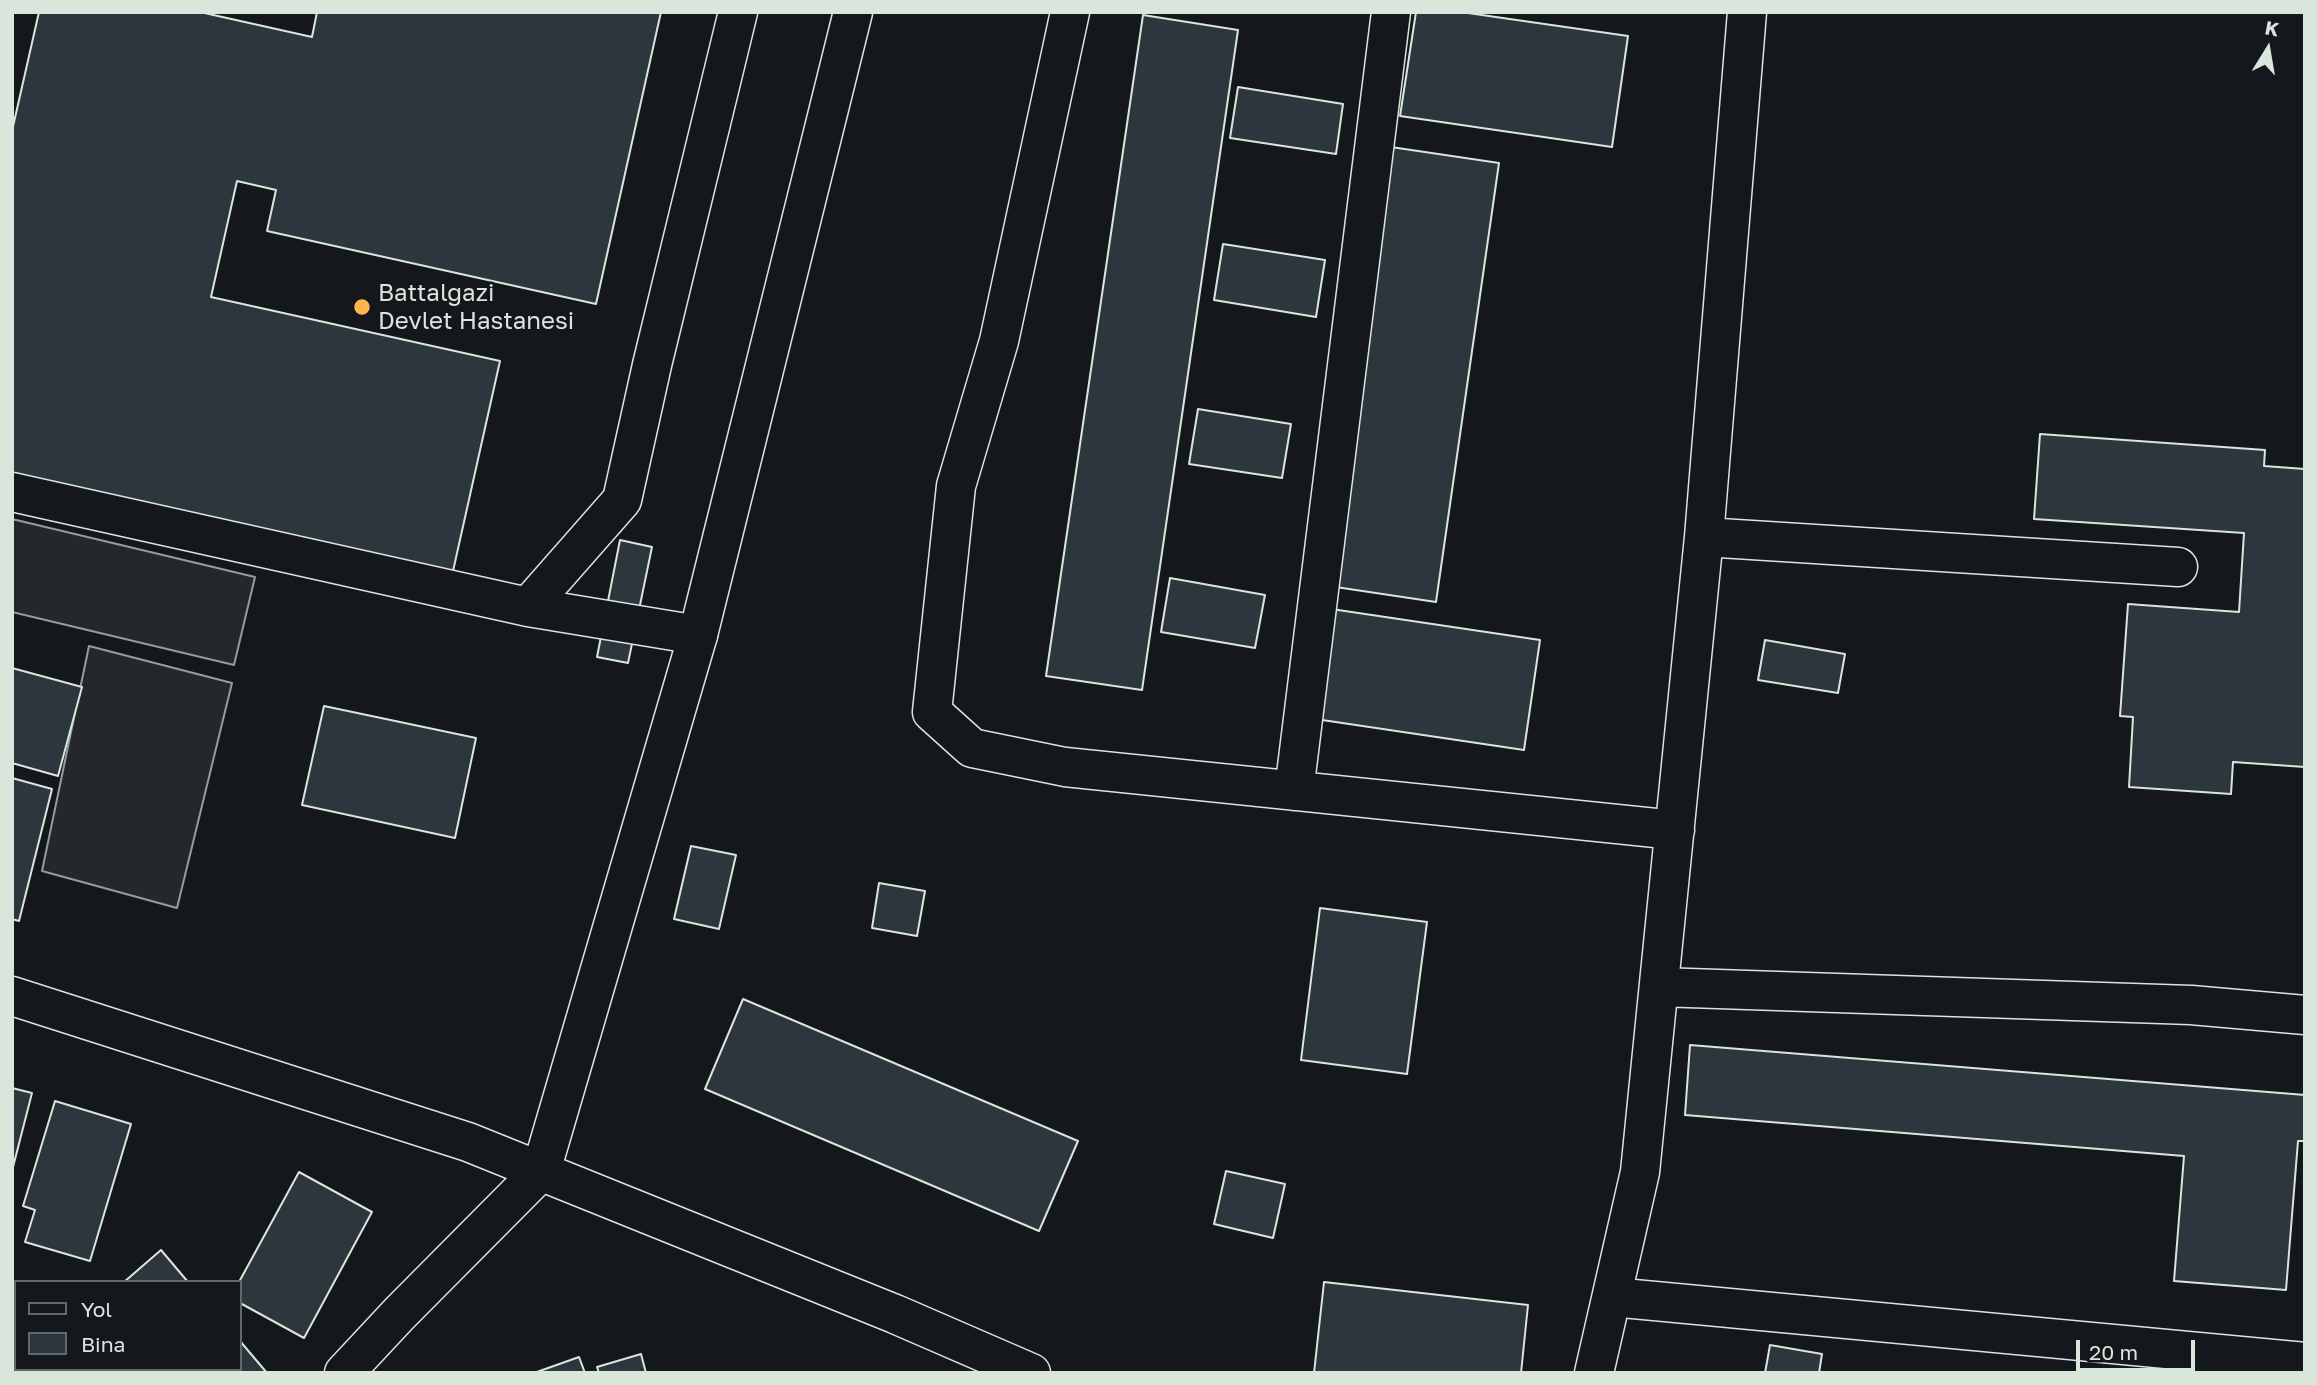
<!DOCTYPE html>
<html>
<head>
<meta charset="utf-8">
<style>
	body { margin:0 }
	#map { position:relative; width:2317px; height:1385px; overflow:hidden; background:#14181c; font-family:"Golos Text",sans-serif }
	canvas { display:block }
	.frame { position:absolute; inset:0; border:14px solid #d8e6dc; pointer-events:none }
	.legend { position:absolute; left:14px; top:1280px; width:228px; height:91px; box-sizing:border-box; background:#14181c; border:2px solid #626a69; margin:0; padding:9px 12px; list-style:none; font-size:21px; color:#d8e6dc }
	.legend li { display:flex; align-items:center; gap:14px; height:35px }
	.legend b { width:35px; border:2px solid #626a69 }
	.north { position:absolute; left:2233px; top:14px; width:70px; height:70px; -webkit-text-stroke:5px #14181c; paint-order:stroke; rotate:11deg; font-size:19px; font-weight:700; line-height:28px; text-align:center; color:#d8e6dc }
	.north::after { content:''; display:block; margin:auto; width:24px; height:32px; background:#d8e6dc; clip-path:polygon(50% 0,100% 100%,50% 72%,0 100%) }
	.scale { position:absolute; left:2076px; top:1340px; width:119px; height:32px; box-sizing:border-box; border:4px solid #d8e6dc; border-top:0; padding-left:9px; font-size:21px; line-height:24px; white-space:nowrap; color:#d8e6dc; -webkit-text-stroke:5px #14181c; paint-order:stroke }
</style>
</head>
<body>
<div id="map">
<canvas width="2317" height="1385"></canvas>
<div class="frame"></div>
<ul class="legend">
<li><b style="height:9px;background:#14181c"></b>Yol</li>
<li><b style="height:19px;background:#2c363c"></b>Bina</li>
</ul>
<div class="north">K</div>
<div class="scale">20 m</div>
</div>
<script>
const context = document.querySelector('canvas').getContext('2d');
context.lineJoin = 'round';
function fillPath(path, color) { context.fillStyle = color; context.fill(path, 'evenodd'); }
const toPath = rows => new Path2D(rows.map(r => 'M' + r).join(''));
function trace(path, color, width, dash) { context.strokeStyle = color; context.lineWidth = width; context.lineCap = dash ? 'butt' : 'round'; context.setLineDash(dash || []); context.stroke(path); }
function label(font, color, halo, rows, align = 'center') {
  context.font = font + ' "Golos Text",sans-serif'; context.lineWidth = 5; context.setLineDash([]); context.textBaseline = 'middle'; context.strokeStyle = halo; context.fillStyle = color; for (const [text, x, y, turn = 0] of rows) {
    context.save(); context.translate(x, y); context.rotate((+turn || 0) * Math.PI / 180); context.textAlign = isNaN(turn) ? turn : align; if (halo) context.strokeText(text, 0, 0); context.fillText(text, 0, 0); context.restore();
  }
}
const parking = toPath([
	[12,519,255,577,234,665,12,612,12,519],
	[89,646,232,683,177,908,42,871,89,646]
]);
const building = toPath([
	[39,12,200,12,312,37,317,12,661,12,596,304,267,231,276,190,237,181,211,297,500,361,451,580,12,481,12,131,39,12],
	[1416,12,1461,12,1628,36,1612,147,1400,116,1416,12],
	[1143,15,1238,30,1142,690,1046,676,1143,15],
	[1238,87,1343,104,1336,154,1230,138,1238,87],
	[1391,147,1499,163,1436,602,1329,586,1391,147],
	[1223,244,1325,260,1316,317,1214,300,1223,244],
	[1198,409,1291,424,1282,478,1189,464,1198,409],
	[2040,434,2265,450,2264,466,2305,469,2305,767,2233,762,2231,794,2129,787,2133,717,2120,716,2128,604,2239,612,2244,533,2034,519,2040,434],
	[620,540,652,547,628,663,597,657,620,540],
	[1170,578,1265,595,1255,648,1161,632,1170,578],
	[1318,607,1540,640,1524,750,1302,717,1318,607],
	[1765,640,1845,654,1838,693,1758,680,1765,640],
	[12,668,82,687,58,776,12,763,12,668],
	[324,706,476,738,455,838,302,805,324,706],
	[12,778,52,789,19,921,12,919,12,778],
	[691,846,736,855,719,929,674,919,691,846],
	[879,883,925,891,917,936,872,928,879,883],
	[1320,908,1427,922,1407,1074,1301,1060,1320,908],
	[743,999,1078,1141,1039,1231,705,1089,743,999],
	[1690,1045,2305,1095,2305,1141,2298,1141,2286,1290,2174,1281,2184,1156,1685,1115,1690,1045],
	[12,1088,32,1093,12,1171,12,1088],
	[55,1101,131,1124,90,1261,25,1242,35,1210,23,1206,55,1101],
	[1226,1171,1285,1184,1273,1238,1214,1224,1226,1171],
	[299,1172,372,1212,304,1338,240,1303,239,1282,299,1172],
	[161,1250,188,1282,124,1282,161,1250],
	[1324,1282,1528,1305,1521,1373,1314,1373,1324,1282],
	[240,1341,267,1373,170,1373,167,1369,240,1369,240,1341],
	[1770,1345,1822,1354,1819,1373,1765,1373,1770,1345],
	[641,1354,646,1373,599,1373,597,1367,641,1354],
	[579,1357,585,1373,534,1373,579,1357],
	[61,1369,152,1369,155,1373,64,1373,61,1369]
]);
const minor = toPath([
	[1070,12,999,341,956,486,932,712,972,748,1065,767,1675,830],
	[12,492,528,607,622,500,652,365,738,12],
	[1704,537,2178,567],
	[528,607,698,635],
	[1294,791,1391,12],
	[1659,987,2191,1005,2305,1015],
	[1612,1297,2305,1362],
	[1594,1373,1640,1172,1704,537,1747,12]
]);
const major = toPath([
	[12,996,468,1142,895,1314,1031,1373],
	[344,1373,399,1314,541,1171,698,635,853,12]
]);
const markers = [
	[362,307,9,"#ffb74d"]
];
const poiNames = [
	["Battalgazi",378,293],
	["Devlet Hastanesi",378,321]
];
fillPath(parking, '#24282b');
trace(parking, '#939e99', 2);
fillPath(building, '#2c363c');
trace(building, '#d8e6dc', 2);
trace(minor, '#d8e6dc', 41);
trace(major, '#d8e6dc', 41);
trace(minor, '#14181c', 38);
trace(major, '#14181c', 38);
for (const [x, y, r, color] of markers) { const dot = new Path2D(); dot.arc(x, y, r, 0, 2 * Math.PI); context.fillStyle = color; context.fill(dot); trace(dot, '#14181c', 2.5); }
label('24px', '#d8e6dc', '#14181c', poiNames, 'left');
</script>
</body>
</html>
